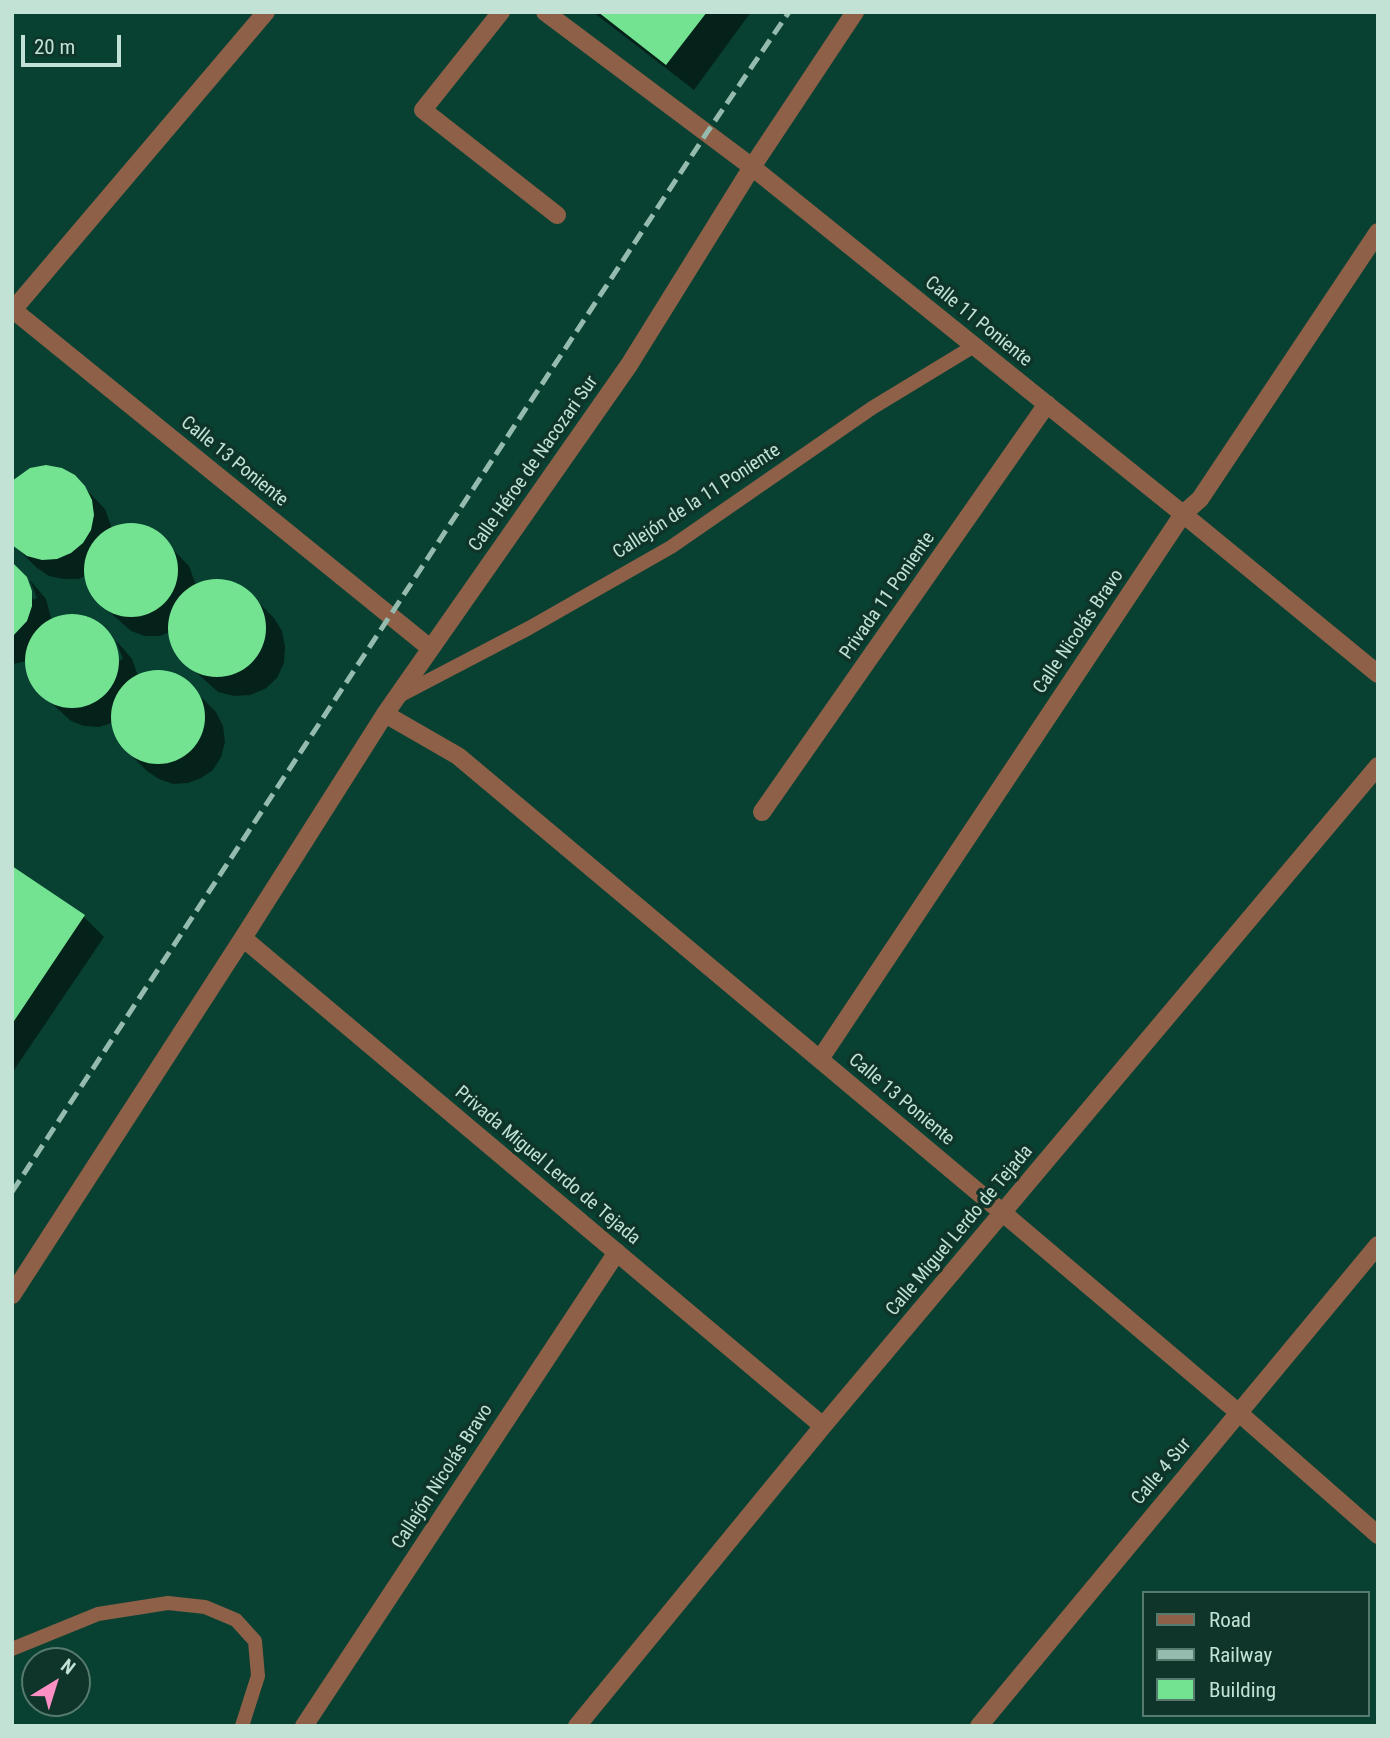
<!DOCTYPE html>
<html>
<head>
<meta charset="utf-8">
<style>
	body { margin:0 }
	#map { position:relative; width:1390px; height:1738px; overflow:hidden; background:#084032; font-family:"Roboto Condensed",sans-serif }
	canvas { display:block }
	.frame { position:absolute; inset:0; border:14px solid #c1e2d5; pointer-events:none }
	.legend { position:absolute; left:1142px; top:1591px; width:228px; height:126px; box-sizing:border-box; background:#0f3429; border:2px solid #567a6e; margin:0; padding:9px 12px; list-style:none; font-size:21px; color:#c1e2d5 }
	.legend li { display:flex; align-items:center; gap:14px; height:35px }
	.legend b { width:35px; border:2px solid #567a6e }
	.north { position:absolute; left:21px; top:1647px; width:70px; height:70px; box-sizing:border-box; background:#0f3429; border:2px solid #567a6e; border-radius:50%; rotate:38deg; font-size:19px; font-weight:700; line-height:28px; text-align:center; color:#c1e2d5 }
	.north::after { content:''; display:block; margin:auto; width:24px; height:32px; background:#fc8fc3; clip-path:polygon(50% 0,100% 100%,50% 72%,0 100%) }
	.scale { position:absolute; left:21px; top:35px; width:100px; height:32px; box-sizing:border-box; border:4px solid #c1e2d5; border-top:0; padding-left:9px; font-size:21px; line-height:24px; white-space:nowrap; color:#c1e2d5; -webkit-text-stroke:5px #0f3429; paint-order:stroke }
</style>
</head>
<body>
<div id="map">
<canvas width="1390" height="1738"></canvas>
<div class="frame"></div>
<ul class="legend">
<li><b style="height:9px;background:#8d6047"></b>Road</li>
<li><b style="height:9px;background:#94bbad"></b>Railway</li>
<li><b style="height:19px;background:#73e392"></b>Building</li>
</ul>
<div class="north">N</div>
<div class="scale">20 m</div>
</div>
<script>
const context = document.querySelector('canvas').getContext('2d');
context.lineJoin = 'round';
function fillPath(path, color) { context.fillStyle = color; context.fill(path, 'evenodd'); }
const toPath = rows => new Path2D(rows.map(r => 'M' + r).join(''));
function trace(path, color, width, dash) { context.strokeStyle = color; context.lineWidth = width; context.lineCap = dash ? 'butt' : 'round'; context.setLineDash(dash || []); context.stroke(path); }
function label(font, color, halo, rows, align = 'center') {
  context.font = font + ' "Roboto Condensed",sans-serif'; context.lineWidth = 7; context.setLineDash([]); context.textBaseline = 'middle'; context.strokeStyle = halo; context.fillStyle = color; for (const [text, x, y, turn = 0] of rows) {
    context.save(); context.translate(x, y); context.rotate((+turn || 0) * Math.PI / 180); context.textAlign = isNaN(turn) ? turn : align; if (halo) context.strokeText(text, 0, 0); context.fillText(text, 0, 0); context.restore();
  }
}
const shadow = toPath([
	[593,12,751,12,694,90],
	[74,477,105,509,112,529,129,525,144,527,158,534,189,566,196,585,210,581,225,581,239,586,252,596,274,618,282,631,285,647,284,663,277,678,265,689,250,695,234,696,218,692,184,661,175,649,170,632,160,636,145,636,131,631,97,601,89,589,86,576,78,579,63,579,49,576,37,568,16,547],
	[12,564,25,578,33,600,37,598,30,580,46,599,52,621,73,615,88,618,101,626,114,638,111,638,119,661,123,659,116,641,122,647,132,659,138,676,154,671,170,673,184,680,216,712,223,726,225,742,221,757,213,770,201,778,188,783,173,784,159,779,147,771,126,750,117,738,112,723,99,727,84,726,71,721,38,691,30,678,27,661,13,664],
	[12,868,84,917,104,937,12,1073]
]);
const building = toPath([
	[598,12,707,12,666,65],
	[46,465,62,468,75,475,85,486,92,500,94,515,91,530,83,543,71,553,57,559,42,560,27,556,12,545,12,481,30,468],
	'84 570a47 47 0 1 1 94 0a47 47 0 1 1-94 0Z',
	[12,562,27,577,32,591,32,606,27,621,12,637],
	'168 628a49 49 0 1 1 98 0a49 49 0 1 1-98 0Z',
	'25 661a47 47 0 1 1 94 0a47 47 0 1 1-94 0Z',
	'111 717a47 47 0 1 1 94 0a47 47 0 1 1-94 0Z',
	[12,866,85,915,12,1024]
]);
const lane = toPath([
	[399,696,529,628,671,547,872,408,974,346],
	[12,1649,98,1614,168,1603,205,1607,236,1620,255,1641,258,1676,242,1726]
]);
const street = toPath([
	[501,12,423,110,557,215],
	[545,12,752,167,1183,514,1378,674],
	[12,309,430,648],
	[13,310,266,12],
	[385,714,458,756,1003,1213,1239,1413,1378,1535],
	[762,812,1047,404],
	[243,938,823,1426],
	[820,1059,1183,514,1200,499,1378,232],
	[12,1295,243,938,385,714,629,365,752,167,855,12],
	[304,1726,617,1252],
	[577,1726,823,1426,1378,766],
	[979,1726,1378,1245]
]);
const rail = toPath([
	[12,1192,706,134,789,12]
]);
const streetNames = [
	["Calle 11 Poniente",978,322,39],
	["Calle 13 Poniente",234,462,39],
	["Calle Héroe de Nacozari Sur",534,464,-55],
	["Callejón de la 11 Poniente",697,502,-33],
	["Privada 11 Poniente",888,596,-55],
	["Calle Nicolás Bravo",1079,632,-56],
	["Calle 13 Poniente",901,1100,40],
	["Privada Miguel Lerdo de Tejada",547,1166,40],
	["Calle Miguel Lerdo de Tejada",960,1231,-50],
	["Calle 4 Sur",1162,1472,-50],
	["Callejón Nicolás Bravo",443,1477,-57]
];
fillPath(shadow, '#0007');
fillPath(building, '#73e392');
trace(lane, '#8d6047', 14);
trace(street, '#8d6047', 18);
trace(rail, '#94bbad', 5, [14, 7]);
label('19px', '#c1e2d5', '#0f3429', streetNames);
</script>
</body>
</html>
